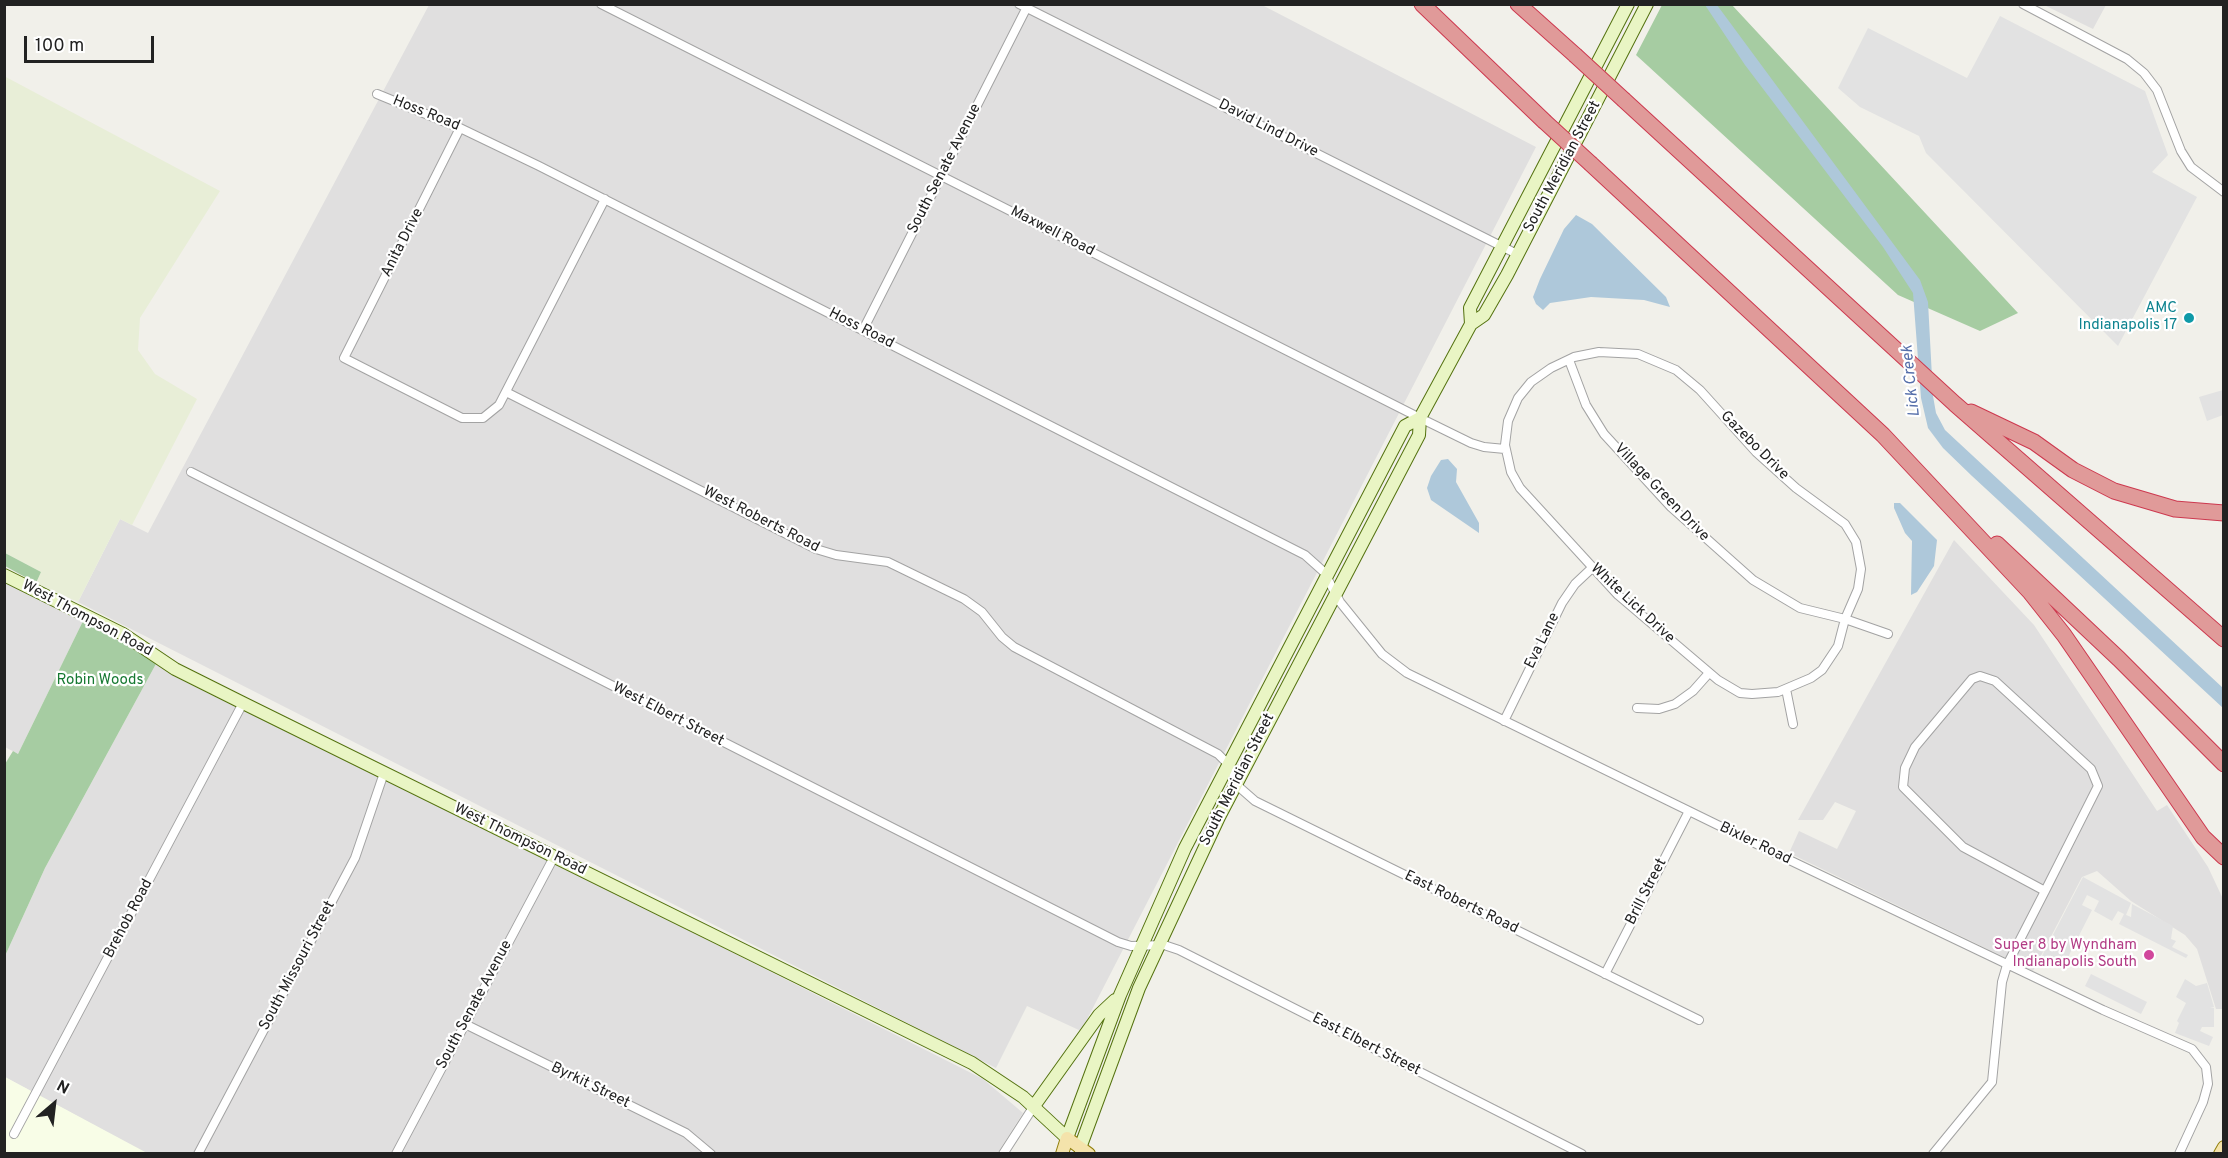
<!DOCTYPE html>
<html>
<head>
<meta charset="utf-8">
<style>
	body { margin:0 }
	#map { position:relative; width:2228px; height:1158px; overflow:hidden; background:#f1f0ea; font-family:Overpass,sans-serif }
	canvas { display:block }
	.frame { position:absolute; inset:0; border:6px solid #222; pointer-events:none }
	.north { position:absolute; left:24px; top:1074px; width:60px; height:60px; -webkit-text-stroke:4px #fff; paint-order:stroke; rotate:28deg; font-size:16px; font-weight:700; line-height:24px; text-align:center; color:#222 }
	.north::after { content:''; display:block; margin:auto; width:21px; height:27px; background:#222; clip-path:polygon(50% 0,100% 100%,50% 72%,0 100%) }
	.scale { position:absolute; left:24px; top:36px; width:130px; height:27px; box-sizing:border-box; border:3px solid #222; border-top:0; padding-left:8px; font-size:18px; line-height:21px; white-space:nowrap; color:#222; -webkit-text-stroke:4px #fff; paint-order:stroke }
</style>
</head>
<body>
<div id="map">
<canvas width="2228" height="1158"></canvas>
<div class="frame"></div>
<div class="north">N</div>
<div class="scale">100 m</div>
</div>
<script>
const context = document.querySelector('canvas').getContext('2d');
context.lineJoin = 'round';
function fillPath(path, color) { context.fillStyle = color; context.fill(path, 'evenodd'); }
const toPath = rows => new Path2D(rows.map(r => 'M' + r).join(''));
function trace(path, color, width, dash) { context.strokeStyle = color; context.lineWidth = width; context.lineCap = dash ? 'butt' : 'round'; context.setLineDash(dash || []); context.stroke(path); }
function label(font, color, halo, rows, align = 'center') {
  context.font = font + ' Overpass,sans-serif'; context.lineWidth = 4.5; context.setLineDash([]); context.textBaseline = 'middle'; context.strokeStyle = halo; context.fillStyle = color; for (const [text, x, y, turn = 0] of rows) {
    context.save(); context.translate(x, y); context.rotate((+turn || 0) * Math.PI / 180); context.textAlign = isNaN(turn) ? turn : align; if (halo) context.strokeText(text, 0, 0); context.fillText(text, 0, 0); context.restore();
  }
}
const residential = toPath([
	[429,5,1262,5,1536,147,1081,1031,1027,1006,996,1068,78,602,120,519,148,533],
	[2044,5,2106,5,2093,29],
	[1954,540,2034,625,2157,811,2167,805,2208,867,2223,899,2223,1009,2216,1009,2197,949,2185,935,2131,901,2097,871,2082,877,2033,971,1789,853,1799,831,1837,849,1856,811,1835,802,1823,820,1798,820],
	[4,581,83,621,18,754,5,747],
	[157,662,983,1079,1023,1113,997,1154,147,1154,5,1077,5,956,45,868]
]);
const education = toPath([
	[5,1077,147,1153,5,1153]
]);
const farmland = toPath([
	[4,76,220,191,140,318,138,350,155,374,197,399,132,525,120,519,78,602,36,583,41,572,5,553]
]);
const forest = toPath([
	[1662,5,1732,5,2018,313,1980,331,1898,295,1636,55],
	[5,553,41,572,36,583,5,566],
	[83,621,157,662,45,868,5,956,5,764,13,751,18,754]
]);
const parking = toPath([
	[2000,16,2145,91,2168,155,2152,172,2197,197,2118,346,1926,153,1919,136,1860,107,1838,88,1868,28,1967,78],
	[2223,390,2223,415,2207,421,2199,397],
	[2083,877,2131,903,2126,915,2131,917,2132,904,2173,926,2171,939,2176,941,2172,947,2188,955,2186,958,2119,924,2124,914,2118,911,2112,921,2094,911,2099,901,2087,895,2082,905,2092,910,2062,969,2052,964,2053,961,2042,956],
	[2091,974,2147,1002,2141,1014,2085,986],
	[2185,979,2196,986,2207,983,2214,1007,2210,1008,2214,1008,2214,1027,2202,1027,2200,1031,2213,1037,2209,1046,2175,1033,2179,1023,2177,1021,2186,1003,2176,997]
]);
const water = toPath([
	[1705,5,1717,5,1920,280,1928,302,1933,396,1936,413,1945,430,2223,688,2223,708,1972,476,1943,448,1928,428,1921,398,1913,293,1883,247,1745,65],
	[1576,215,1592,224,1666,297,1670,307,1644,300,1591,297,1550,303,1543,310,1536,304,1533,297,1540,279,1564,229],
	[1448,459,1457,469,1456,482,1479,523,1479,533,1431,500,1427,488,1431,476,1441,460],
	[1900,503,1937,540,1934,566,1917,592,1911,595,1912,541,1905,533,1894,508,1894,503]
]);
const street = toPath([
	[601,4,1420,418,1471,443,1484,447,1505,449],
	[1019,4,1517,254],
	[2023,4,2127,59,2144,73,2157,90,2181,151,2191,167,2224,192],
	[377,94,460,128,539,166,1305,555,1324,572,1340,602,1382,654,1407,673,1783,857,2103,1010,2192,1049,2206,1067,2208,1084,2203,1102,2179,1154],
	[460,128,344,358,462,418,483,418,499,405,605,199],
	[863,330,1028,5],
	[1599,352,1638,354,1676,370,1700,390,1756,452,1796,488,1845,524,1856,542,1861,569,1858,589,1845,619,1838,646,1822,670,1811,678,1778,692,1752,694,1740,693,1718,680,1618,595,1520,488,1511,472,1505,445,1508,421,1518,398,1531,382,1551,368,1574,357,1599,352],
	[1569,360,1586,405,1604,434,1671,507,1753,580,1800,608,1845,619,1888,634],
	[506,392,816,549,836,555,888,562,964,599,982,612,1002,637,1014,647,1218,754,1228,764,1239,787,1255,801,1699,1020],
	[191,472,1118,942,1131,946,1164,945,1179,950,1582,1154],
	[1786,689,1793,724],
	[1637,708,1659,709,1675,704,1693,691,1709,673],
	[1504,721,1562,603,1575,584,1592,568],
	[1605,974,1689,811],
	[465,1024,686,1133,711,1154],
	[14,1134,243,703],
	[198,1154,355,858,384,773],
	[396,1154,554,857],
	[1003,1154,1034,1106],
	[1933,1154,1992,1082,2002,982,2007,965,2045,891,2098,786,2091,769,1995,681,1980,676,1972,679,1915,747,1905,768,1903,787,1963,847,2045,891]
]);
const secondary = toPath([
	[1471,324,1470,308,1628,4],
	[4,575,123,634,175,669,243,703,972,1063,1023,1097,1067,1138,1120,995,1185,848,1405,426,1420,418],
	[1034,1106,1099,1015,1115,1000],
	[1080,1148,1139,988,1219,817,1419,435,1420,418,1471,324,1484,315,1507,275,1647,4]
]);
const primary = toPath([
	[1062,1154,1067,1138,1089,1154],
	[2220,1154,2224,1147]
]);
const highway = toPath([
	[1422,4,1544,121],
	[1518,4,1575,55],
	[1624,100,1955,404,2224,639],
	[1591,164,1883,435,2030,592,2064,635,2203,837,2224,857],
	[1971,412,2034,442,2073,470,2114,491,2175,509,2224,513],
	[1997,544,2119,659,2224,764]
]);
const highwayBridge = toPath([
	[1575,55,1624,100],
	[1544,121,1591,164]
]);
const markers = [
	[2189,318,6,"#0f9aa8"],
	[2149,955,6,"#d1479c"]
];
const streetNames = [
	["Hoss Road",426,114,22],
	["David Lind Drive",1268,129,27],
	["South Meridian Street",1563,167,-62],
	["South Senate Avenue",945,169,-63],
	["Maxwell Road",1052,232,27],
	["Anita Drive",403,243,-63],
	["Hoss Road",861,329,27],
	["Gazebo Drive",1754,446,45],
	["Village Green Drive",1661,493,46],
	["West Roberts Road",761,520,27],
	["White Lick Drive",1632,604,43],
	["West Thompson Road",87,619,28],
	["Eva Lane",1543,641,-64],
	["West Elbert Street",668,715,27],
	["South Meridian Street",1238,780,-63],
	["West Thompson Road",520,840,26],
	["Bixler Road",1755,844,26],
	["Brill Street",1647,892,-63],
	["East Roberts Road",1461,903,26],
	["Brehob Road",129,919,-62],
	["South Missouri Street",298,966,-62],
	["South Senate Avenue",475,1005,-62],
	["East Elbert Street",1366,1045,27],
	["Byrkit Street",590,1086,26]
];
const cultureNames = [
	["AMC",2177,309],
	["Indianapolis 17",2177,326]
];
const parkNames = [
	["Robin Woods",100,681]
];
const hotelNames = [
	["Super 8 by Wyndham",2137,946],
	["Indianapolis South",2137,963]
];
const waterNames = [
	["Lick Creek",1912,381,-96]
];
fillPath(residential, '#e0dfdf');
fillPath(education, '#f8fde7');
fillPath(farmland, '#e8eed7');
fillPath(forest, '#a6cca2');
fillPath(parking, '#e2e2e2');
fillPath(water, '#aec8da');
trace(street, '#a3a3a3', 10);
trace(secondary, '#54720f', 14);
trace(primary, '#92800e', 14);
trace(highway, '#cd394f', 17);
trace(street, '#fff', 8);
trace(secondary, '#e9f5c4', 12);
trace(primary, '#f4e3ab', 12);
trace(highway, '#e09a99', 15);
trace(highwayBridge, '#cd394f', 17, []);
trace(highwayBridge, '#e09a99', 15);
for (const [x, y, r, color] of markers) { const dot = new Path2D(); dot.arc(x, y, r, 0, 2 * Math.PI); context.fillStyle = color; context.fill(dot); trace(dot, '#fff', 2); }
label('15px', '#222', '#fff', streetNames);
label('15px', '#0d838f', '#fff', cultureNames, 'right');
label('15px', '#167932', '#fff', parkNames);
label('15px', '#b23c85', '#fff', hotelNames, 'right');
label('italic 16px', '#566faa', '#fff', waterNames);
</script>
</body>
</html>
